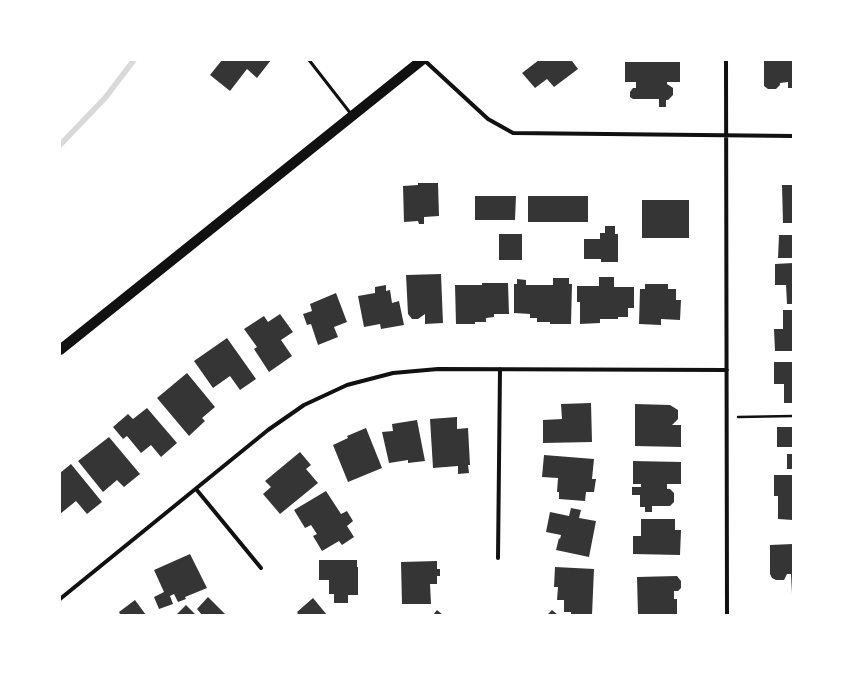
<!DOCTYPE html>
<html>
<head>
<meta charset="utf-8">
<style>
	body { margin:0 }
	#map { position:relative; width:853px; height:675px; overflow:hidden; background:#fff; font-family:"Golos Text",sans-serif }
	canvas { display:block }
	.frame { position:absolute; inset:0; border:61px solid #fff; pointer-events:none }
</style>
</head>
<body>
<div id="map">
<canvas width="853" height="675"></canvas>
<div class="frame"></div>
</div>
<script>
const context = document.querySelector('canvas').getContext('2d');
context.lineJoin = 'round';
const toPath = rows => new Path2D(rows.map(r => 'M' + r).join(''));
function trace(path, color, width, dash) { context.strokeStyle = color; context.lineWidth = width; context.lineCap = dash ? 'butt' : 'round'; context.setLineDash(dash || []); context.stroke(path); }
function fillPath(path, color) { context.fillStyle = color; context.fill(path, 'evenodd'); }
const stream = toPath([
	[60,145,105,98,134,60]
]);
const building = toPath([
	[222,60,271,60,257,78,247,69,230,91,210,75],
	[539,60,574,60,572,61,578,69,554,87,547,79,535,88,522,73],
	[764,60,793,60,793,88,788,88,788,82,780,83,780,85,776,89,768,89,764,86],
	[625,62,680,62,680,82,667,82,667,84,673,88,673,95,668,100,666,100,666,107,659,107,659,99,633,99,630,97,630,92,633,88,636,88,636,82,625,82],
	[418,183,438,183,439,216,424,217,424,224,419,224,418,221,404,222,403,186,418,185],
	[782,185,793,185,793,223,783,223],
	[475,196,516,196,515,220,475,220],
	[528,196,588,196,588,222,528,222],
	[642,200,689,200,689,238,642,238],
	[605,226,615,226,615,234,618,234,618,262,601,262,601,259,584,259,584,239,600,239,600,233,605,233],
	[499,234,522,234,522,260,499,260],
	[779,235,793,235,793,258,778,258],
	[793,263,793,304,787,304,786,285,775,285,775,264],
	[441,274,443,323,425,324,425,314,418,319,412,319,408,314,406,275],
	[599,277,614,277,614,287,634,287,634,308,628,308,628,317,618,317,618,319,600,319,600,323,580,324,580,302,577,302,577,286,599,286],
	[553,278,569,278,569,284,572,284,571,324,550,324,550,322,537,322,537,318,530,318,530,314,514,313,514,284,517,284,517,279,526,280,526,285,553,285],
	[482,283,508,283,509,314,494,314,494,317,486,318,486,322,475,322,475,324,456,324,455,285,482,285],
	[645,284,668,284,668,289,676,289,676,300,681,300,680,320,661,319,661,325,639,324,640,289,645,289],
	[386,285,386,291,390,290,392,303,399,301,404,325,381,329,380,324,364,327,358,296,375,293,375,287],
	[336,293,347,322,334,327,338,337,318,345,311,324,307,325,303,314,312,311,310,304],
	[783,310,793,310,793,351,775,351,774,329,783,329],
	[280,314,293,332,281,340,292,356,269,372,254,349,257,347,244,329,264,316,268,322],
	[227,338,256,379,240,390,230,376,213,388,194,361],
	[774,362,793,362,793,403,784,403,784,384,774,384],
	[187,373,215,407,202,418,205,421,189,436,157,398],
	[591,403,592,442,543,443,543,420,562,419,561,404],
	[635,404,670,405,678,410,678,419,672,425,681,425,681,447,635,446],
	[147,408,177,443,161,457,151,445,141,453,127,436,123,439,113,427,128,414,133,419],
	[457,417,457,429,468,428,470,465,468,465,469,473,458,474,458,466,433,468,430,419],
	[417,420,425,461,408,463,408,460,389,463,382,432,393,431,392,424],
	[777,427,793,427,793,447,777,447],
	[366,428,382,468,348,482,333,445,348,438,347,436],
	[109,437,140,474,124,487,117,480,103,492,78,461],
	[300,452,311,465,306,469,318,483,280,514,263,494,271,487,265,481],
	[787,454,793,454,793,469,787,469],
	[544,455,594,459,592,479,596,479,594,492,586,492,585,501,559,499,559,492,557,492,558,478,542,477],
	[633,461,681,462,681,484,667,484,667,489,670,489,674,493,674,502,670,506,652,506,652,512,645,512,645,507,640,507,640,495,632,495,632,487,641,487,641,484,633,484],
	[71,464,102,502,87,514,76,501,60,514,60,473],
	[774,475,793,475,793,520,778,519,778,496,774,496],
	[326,491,341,514,347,511,353,521,347,526,354,537,342,545,339,541,322,551,313,536,317,534,311,525,305,528,294,510],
	[571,508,581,510,579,518,596,521,589,557,556,550,559,538,560,539,561,535,546,532,550,512,569,516],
	[641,519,675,519,675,530,681,530,680,555,633,554,633,536,641,536],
	[793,544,793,594,792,594,791,574,787,574,784,580,776,580,772,578,770,574,770,545],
	[190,554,207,588,185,597,186,599,178,602,174,594,170,596,173,604,159,609,154,597,164,592,154,570],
	[319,560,357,560,357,567,358,567,358,595,348,595,348,603,334,603,334,594,329,594,329,580,319,580],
	[437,561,437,569,440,569,440,576,437,576,437,584,430,584,431,604,402,604,401,562],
	[555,567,594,569,592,615,571,615,571,612,564,612,564,600,557,600,558,587,554,587],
	[677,576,681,581,681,588,678,591,674,591,674,599,677,599,677,615,638,615,637,577],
	[208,597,226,615,202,615,197,609],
	[313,598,327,615,296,615,298,613,297,612],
	[135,600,146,615,118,615,120,614,119,612],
	[186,605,196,615,176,615],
	[437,610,443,615,433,615],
	[552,610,558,615,547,615]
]);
const path = toPath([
	[738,417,793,416]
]);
const service = toPath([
	[309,60,351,114]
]);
const minor = toPath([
	[424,60,488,119,513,133,793,136],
	[726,60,727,615],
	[196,489,261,568],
	[498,558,500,369],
	[60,599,268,430,304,405,347,385,393,373,438,369,727,370]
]);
const primary = toPath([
	[60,350,422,60]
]);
trace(stream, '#d9d9d9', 5.5);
fillPath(building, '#353535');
trace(path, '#111', 2.5);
trace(service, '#111', 3);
trace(minor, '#111', 4);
trace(primary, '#111', 10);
</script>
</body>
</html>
